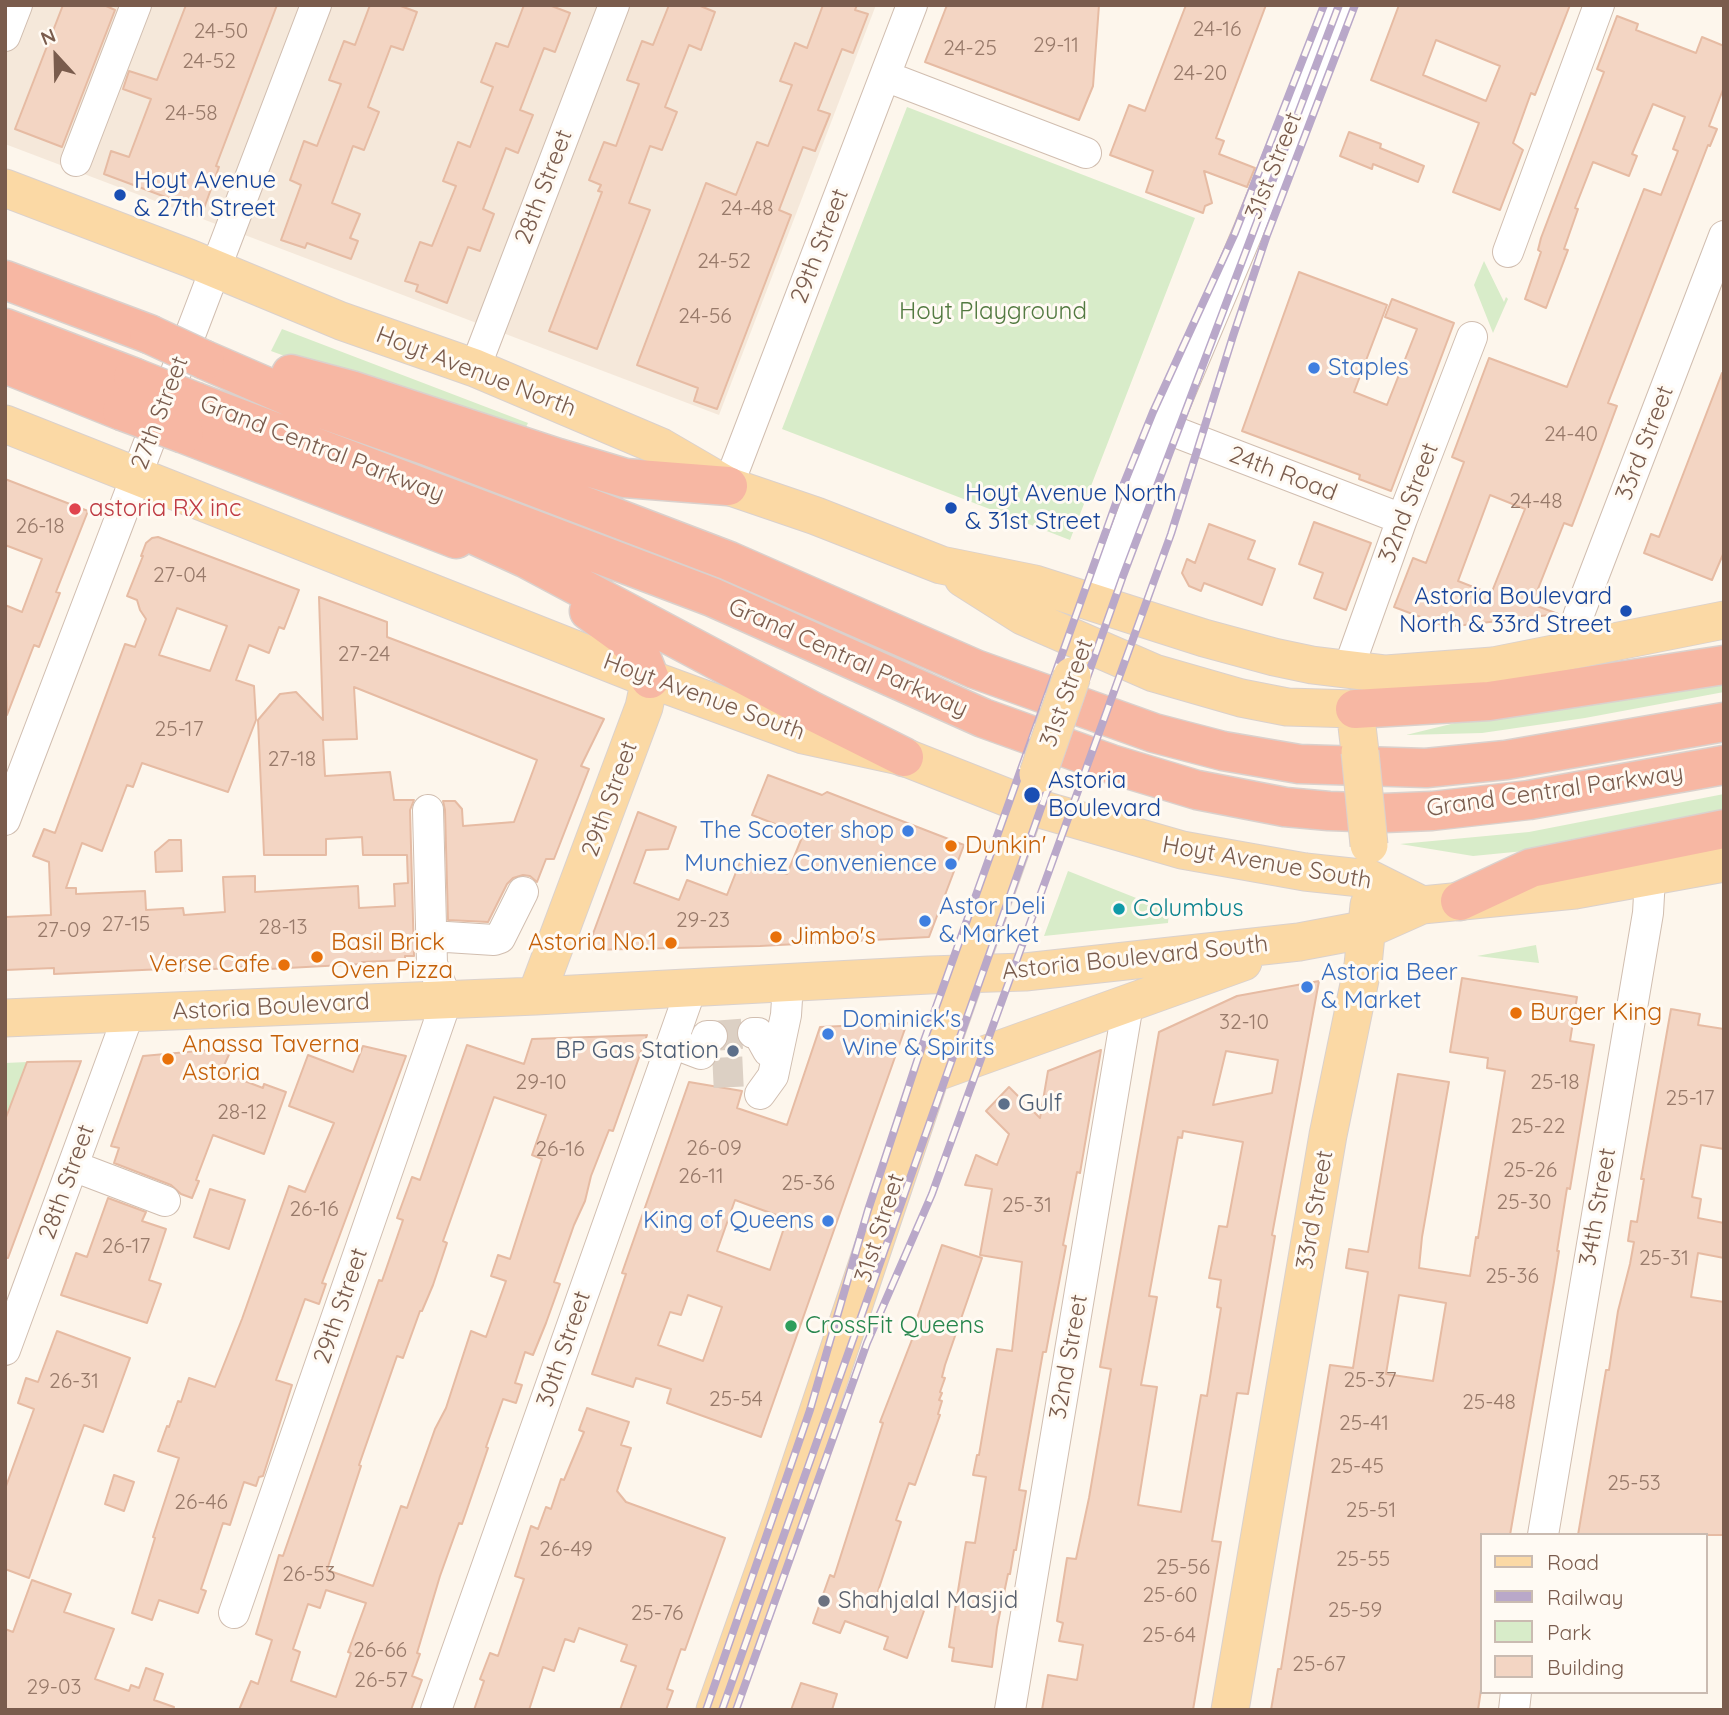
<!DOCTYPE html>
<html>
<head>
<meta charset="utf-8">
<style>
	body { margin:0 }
	#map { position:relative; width:1729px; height:1715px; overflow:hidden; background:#fdf6ec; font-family:Quicksand,sans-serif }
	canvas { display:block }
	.frame { position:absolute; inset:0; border:7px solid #7a5c4d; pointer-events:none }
	.legend { position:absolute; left:1480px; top:1533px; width:228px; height:161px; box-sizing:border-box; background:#fffaf3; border:2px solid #cabbb1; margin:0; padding:9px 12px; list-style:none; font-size:21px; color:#7a5c4d }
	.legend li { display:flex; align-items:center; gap:14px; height:35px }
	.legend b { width:35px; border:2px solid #cabbb1 }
	.north { position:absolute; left:21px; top:21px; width:70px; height:70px; -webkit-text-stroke:5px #fffaf3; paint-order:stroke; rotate:338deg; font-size:19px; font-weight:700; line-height:28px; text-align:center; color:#7a5c4d }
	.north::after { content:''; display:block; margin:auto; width:24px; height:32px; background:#7a5c4d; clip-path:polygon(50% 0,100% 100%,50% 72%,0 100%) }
</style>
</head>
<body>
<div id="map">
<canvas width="1729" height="1715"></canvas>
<div class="frame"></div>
<ul class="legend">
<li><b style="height:9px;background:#fbd9a5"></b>Road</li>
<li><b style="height:9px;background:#b9a8c9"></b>Railway</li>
<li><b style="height:19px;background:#d8ecc9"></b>Park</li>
<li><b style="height:19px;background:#f3d5c3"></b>Building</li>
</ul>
<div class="north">N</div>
</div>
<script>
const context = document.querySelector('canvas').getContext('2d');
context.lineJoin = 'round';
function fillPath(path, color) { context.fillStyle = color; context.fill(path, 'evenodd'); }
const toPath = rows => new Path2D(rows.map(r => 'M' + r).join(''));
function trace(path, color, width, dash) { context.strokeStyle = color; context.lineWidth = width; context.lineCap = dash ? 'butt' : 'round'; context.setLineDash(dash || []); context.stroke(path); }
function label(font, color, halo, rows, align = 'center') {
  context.font = font + ' Quicksand,sans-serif'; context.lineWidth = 6; context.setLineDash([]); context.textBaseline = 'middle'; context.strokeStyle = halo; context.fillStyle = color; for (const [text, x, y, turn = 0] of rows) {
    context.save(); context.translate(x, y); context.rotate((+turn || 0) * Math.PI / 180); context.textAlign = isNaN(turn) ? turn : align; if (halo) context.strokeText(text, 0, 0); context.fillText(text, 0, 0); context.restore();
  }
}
const residential = toPath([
	[5,5,876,5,719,415,5,144]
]);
const green = toPath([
	[907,107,1195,218,1070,540,782,429],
	[1484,261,1504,302,1506,297,1508,299,1493,333,1474,285],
	[282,329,528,423,524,431,347,379,271,351],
	[1724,678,1724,692,1585,718,1482,733,1406,735,1504,711],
	[1724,794,1724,810,1545,849,1473,856,1400,844,1529,832],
	[1068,871,1169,911,1168,923,1044,936],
	[1536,945,1539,963,1477,956],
	[27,1062,16,1092,5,1120,5,1063]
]);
const building = toPath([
	[63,5,104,5,115,10,62,147,15,129,63,5],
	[186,5,277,5,216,166,219,167,203,211,104,174,111,151,129,157,151,99,123,89,129,71,157,80,186,5],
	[370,5,398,5,417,12,403,50,391,46,368,107,379,112,364,150,353,146,332,203,360,214,350,238,358,241,351,259,307,243,305,248,281,240,301,185,290,180,304,141,317,146,341,84,329,80,344,41,355,45,370,5],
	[524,5,549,5,570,13,555,52,544,48,520,110,533,115,518,153,506,148,483,209,494,214,480,251,468,247,447,303,416,291,418,285,405,281,420,242,432,246,456,186,443,181,458,142,470,147,493,87,481,82,496,43,508,47,524,5],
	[669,5,698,5,715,12,701,50,689,45,665,107,677,112,662,150,650,146,629,203,650,210,597,349,549,331,602,192,598,191,601,185,589,180,604,142,616,146,639,84,627,80,642,41,653,45,669,5],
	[823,5,857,5,855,10,868,14,853,53,842,49,818,110,830,114,815,151,803,147,779,210,791,215,717,409,694,401,698,388,637,365,706,183,736,195,757,142,768,146,792,85,780,81,795,43,807,48,823,5],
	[947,5,1099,5,1093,86,1079,120,925,62,947,5],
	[1186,5,1266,5,1216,138,1224,141,1219,154,1255,168,1247,187,1204,171,1212,203,1205,206,1203,213,1146,192,1153,171,1110,155,1129,105,1145,111,1186,5],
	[1399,5,1570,5,1535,95,1531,93,1513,143,1523,150,1500,210,1453,192,1479,123,1371,80,1399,5],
	[1436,40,1500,66,1486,101,1423,75,1436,40],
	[1617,16,1638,24,1636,30,1696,53,1702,37,1724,46,1724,87,1709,126,1717,129,1710,146,1708,145,1608,403,1617,406,1591,476,1572,526,1564,523,1532,604,1558,614,1447,627,1394,607,1413,558,1426,563,1440,526,1464,462,1452,457,1489,358,1567,387,1644,189,1661,195,1678,151,1673,149,1685,117,1653,104,1632,154,1637,156,1629,176,1593,162,1575,208,1578,209,1564,249,1568,250,1546,308,1525,299,1541,252,1538,250,1541,238,1604,72,1597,69,1617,16],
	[1490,495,1525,509,1491,594,1458,581,1490,495],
	[1349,132,1381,144,1380,148,1424,166,1418,182,1373,164,1372,169,1340,156,1349,132],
	[1299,272,1387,305,1354,392,1387,405,1417,329,1385,317,1392,299,1454,323,1391,491,1359,479,1360,475,1242,431,1299,272],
	[1722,373,1724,552,1712,580,1644,553,1651,534,1659,537,1722,373],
	[5,479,88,511,56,592,60,593,39,647,34,645,7,715,5,605,22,612,42,559,5,545,5,479],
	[1314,522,1371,543,1346,610,1314,598,1323,573,1299,564,1314,522],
	[1209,524,1255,541,1248,559,1275,569,1262,605,1204,583,1201,591,1189,586,1182,573,1187,559,1195,563,1209,524],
	[158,537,299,590,284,629,279,627,269,653,249,645,236,680,254,686,256,720,228,792,142,763,133,787,127,785,102,851,82,843,66,888,76,888,76,894,145,891,146,910,183,908,184,915,225,912,223,877,255,876,255,892,358,886,359,908,395,906,394,884,408,883,407,855,363,855,362,837,326,839,326,855,264,855,258,720,280,694,296,692,323,720,319,597,387,622,387,637,604,719,581,766,589,769,554,859,546,859,537,882,530,876,523,875,513,878,507,884,488,922,448,920,445,810,443,801,455,801,462,809,463,826,514,822,537,760,354,687,357,739,323,740,325,776,390,772,394,800,414,800,410,810,414,956,405,956,405,960,362,962,362,964,269,969,269,965,186,971,186,968,54,974,54,968,5,970,5,917,51,915,49,862,33,856,44,829,55,833,125,644,135,647,146,619,140,610,137,600,127,596,143,556,141,556,146,543,152,538,158,537],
	[177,608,227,626,210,671,159,655,177,608],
	[768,775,822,795,827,792,964,845,929,937,760,946,587,950,638,812,676,827,668,849,646,850,634,883,679,900,687,880,727,895,742,857,787,874,803,835,752,815,768,775],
	[169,840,181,840,182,871,156,872,155,852,169,840],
	[1462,978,1577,997,1570,1041,1594,1045,1570,1189,1567,1188,1557,1251,1559,1251,1554,1282,1510,1535,1482,1535,1482,1683,1478,1710,1271,1710,1278,1669,1281,1669,1330,1365,1353,1368,1368,1272,1346,1268,1349,1249,1368,1252,1398,1074,1449,1082,1422,1237,1419,1268,1470,1276,1476,1237,1478,1238,1505,1071,1487,1068,1488,1058,1450,1052,1462,978],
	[1399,1295,1446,1303,1433,1381,1386,1374,1399,1295],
	[1319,981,1272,1235,1275,1236,1248,1394,1237,1393,1212,1541,1221,1542,1193,1710,1042,1710,1048,1675,1077,1680,1083,1645,1059,1641,1063,1623,1057,1621,1067,1558,1076,1559,1089,1498,1111,1369,1100,1367,1159,1032,1237,996,1319,981],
	[1226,1051,1278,1060,1272,1093,1213,1105,1226,1051],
	[1183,1131,1243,1142,1227,1227,1219,1226,1213,1258,1209,1278,1221,1280,1217,1307,1221,1308,1207,1396,1201,1395,1181,1512,1138,1505,1157,1387,1141,1385,1157,1297,1149,1296,1178,1137,1182,1138,1183,1131],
	[1671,1009,1700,1014,1698,1025,1724,1029,1724,1149,1701,1145,1692,1197,1701,1199,1698,1218,1724,1223,1724,1258,1698,1253,1691,1297,1724,1302,1724,1535,1578,1535,1606,1370,1609,1370,1618,1311,1630,1264,1634,1242,1628,1241,1631,1221,1637,1222,1644,1179,1641,1179,1671,1009],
	[907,1023,761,1437,667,1403,671,1389,636,1378,633,1387,592,1374,626,1274,622,1273,689,1082,742,1091,737,1108,787,1125,820,1027,907,1023],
	[735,1200,787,1219,770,1270,717,1251,735,1200],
	[688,1295,722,1307,703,1361,658,1345,670,1312,681,1315,688,1295],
	[647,1035,613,1131,609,1130,591,1176,585,1201,574,1225,554,1282,560,1284,546,1323,533,1355,525,1352,515,1383,522,1385,516,1403,503,1399,486,1447,488,1448,462,1524,459,1523,440,1576,417,1653,420,1654,412,1676,422,1680,411,1710,239,1710,251,1681,258,1684,272,1640,256,1634,279,1555,283,1556,379,1280,382,1281,403,1220,397,1218,412,1177,420,1180,467,1045,524,1064,532,1039,647,1035],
	[494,1097,546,1115,532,1155,542,1159,510,1259,498,1255,491,1276,506,1281,486,1337,471,1331,446,1408,435,1429,407,1508,401,1506,373,1586,327,1570,361,1466,359,1465,397,1356,403,1358,420,1311,422,1311,433,1285,447,1243,443,1241,494,1097],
	[326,1590,366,1603,348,1652,351,1653,336,1697,291,1681,300,1652,293,1649,308,1604,320,1608,326,1590],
	[363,1046,406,1056,322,1283,326,1284,319,1304,305,1299,276,1380,292,1385,263,1476,259,1477,256,1486,244,1482,230,1525,223,1523,201,1589,206,1591,198,1613,159,1600,152,1620,132,1613,155,1538,153,1537,179,1458,158,1451,167,1426,169,1427,178,1401,181,1402,189,1378,215,1387,242,1319,289,1186,305,1192,334,1123,289,1106,308,1055,353,1072,363,1046],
	[232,1048,221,1072,263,1088,264,1084,286,1092,264,1154,213,1135,196,1180,199,1181,192,1198,181,1194,171,1185,114,1163,119,1148,111,1146,143,1056,232,1048],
	[1101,1050,1080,1173,1077,1172,1063,1245,1066,1246,1051,1325,1046,1352,1043,1352,1019,1490,1026,1491,1016,1550,1014,1550,1010,1574,1008,1574,997,1627,992,1667,952,1661,954,1648,949,1647,961,1572,966,1542,975,1543,986,1477,973,1475,977,1455,979,1455,997,1349,1012,1351,1022,1262,980,1255,992,1189,965,1185,976,1155,997,1165,1009,1134,986,1111,1009,1087,1040,1118,1048,1071,1101,1050],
	[81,1061,8,1258,5,1258,5,1120,27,1062,81,1061],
	[210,1189,245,1200,229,1249,194,1237,210,1189],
	[108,1198,146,1212,142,1221,166,1229,149,1280,161,1284,147,1323,61,1295,76,1253,87,1257,108,1198],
	[942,1245,982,1258,945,1365,942,1377,945,1378,940,1392,942,1393,939,1400,942,1401,938,1414,940,1415,915,1485,909,1483,896,1520,901,1522,878,1591,925,1608,907,1658,884,1649,888,1637,845,1621,840,1633,813,1623,830,1575,834,1577,883,1423,880,1422,920,1319,917,1318,942,1245],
	[57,1331,130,1358,103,1432,84,1425,29,1578,5,1569,5,1489,34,1409,18,1403,26,1378,38,1382,57,1331],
	[587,1408,629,1422,621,1445,631,1448,617,1491,626,1502,725,1538,685,1650,681,1649,667,1689,673,1691,666,1710,620,1710,636,1666,621,1661,627,1645,579,1628,574,1642,565,1639,554,1671,543,1667,529,1710,474,1710,484,1681,480,1679,490,1653,498,1656,524,1579,515,1576,531,1526,538,1529,546,1507,551,1509,561,1479,564,1480,584,1432,579,1430,587,1408],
	[114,1475,134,1482,124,1511,105,1504,114,1475],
	[32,1580,71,1594,64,1612,114,1629,95,1679,129,1691,131,1685,139,1688,146,1668,163,1674,154,1700,174,1707,173,1710,5,1710,5,1629,13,1632,32,1580],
	[801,1683,837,1694,832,1710,791,1710,801,1683]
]);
const minorTunnel = toPath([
	[712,1036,753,1033],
	[713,1073,755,1071]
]);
const minor = toPath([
	[5,36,17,5],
	[885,76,1086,153],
	[76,161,136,5],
	[1508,252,1599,5],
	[475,368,614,5],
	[1165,428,1402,519],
	[728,486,912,5],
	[1098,605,1165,428,1249,229,1339,5],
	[1568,652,1579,614,1724,236],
	[1348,670,1402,519,1472,337],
	[5,820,316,5],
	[431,936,494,940,500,938,523,892],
	[753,1033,758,1033,768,1051,778,1051],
	[672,1043,701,1054,707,1036,712,1036],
	[760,1094,773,1076,786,1015,788,983],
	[73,1166,165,1201],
	[5,1350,129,1013],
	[1543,1535,1648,913,1650,878],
	[234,1613,447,999,432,964,428,810],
	[436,1710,691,989],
	[1010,1710,1128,1004],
	[1514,1710,1516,1692]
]);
const major = toPath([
	[5,188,189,258,341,321,475,368,661,447,728,486,816,516,941,565,1035,584,1204,638,1274,657,1312,665,1386,674,1493,666,1724,620],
	[5,424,650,679,803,735,904,757,1026,805,1182,850,1305,872,1370,879,1422,905],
	[963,578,1023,616,1154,673,1241,698,1287,707,1355,709,1360,752],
	[536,996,644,707,650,679],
	[5,1018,536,996,929,975,1025,972,1299,942,1368,929,1422,905,1575,890,1724,863],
	[931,1074,1243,962],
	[715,1710,784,1514,931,1074,1035,781],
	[1230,1710,1328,1135,1363,965,1369,905]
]);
const highway = toPath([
	[5,280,149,334],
	[5,328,133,377],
	[205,360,302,402,422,444,729,561,975,669,1154,733,1223,751,1299,764,1426,768,1506,760,1724,722],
	[5,364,122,411],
	[291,374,351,390,558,458,625,478,728,486],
	[196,402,712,597,983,718,1111,764,1197,790,1285,807,1329,811,1384,813,1432,811,1529,800,1724,765],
	[184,434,456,539],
	[435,517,525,558,812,711,904,757],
	[589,611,622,635,634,647,642,659,650,679],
	[1355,709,1489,701,1724,665],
	[1460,901,1531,868,1724,829]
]);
const rail = toPath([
	[706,1710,810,1410,868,1210,921,1049,1116,503,1153,412,1235,233,1324,5],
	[722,1710,1123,576,1339,5],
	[736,1710,867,1343,932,1194,1171,534,1233,336,1267,235,1355,5]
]);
const majorBridge = toPath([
	[1360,752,1369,845],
	[1038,774,1072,676]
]);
const highwayBridge = toPath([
	[149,334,205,360],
	[133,377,196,402],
	[122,411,184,434]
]);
const markers = [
	[120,195,7,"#1a4fb4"],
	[1314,368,7,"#3f7fe0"],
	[951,508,7,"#1a4fb4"],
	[75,509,7,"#e0444e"],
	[1626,611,7,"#1a4fb4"],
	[1032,795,9,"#1a4fb4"],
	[908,831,7,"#3f7fe0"],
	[951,846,7,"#e8710a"],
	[951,864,7,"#3f7fe0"],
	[1119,909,7,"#0f9aa8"],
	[925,921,7,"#3f7fe0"],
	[776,937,7,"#e8710a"],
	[671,943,7,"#e8710a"],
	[317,957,7,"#e8710a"],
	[284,965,7,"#e8710a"],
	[1307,987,7,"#3f7fe0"],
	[1516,1013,7,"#e8710a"],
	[828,1034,7,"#3f7fe0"],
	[733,1051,7,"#5c6f8a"],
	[168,1059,7,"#e8710a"],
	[1004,1104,7,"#5c6f8a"],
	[828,1221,7,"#3f7fe0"],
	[791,1326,7,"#2e9e5b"],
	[824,1601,7,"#6b7280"]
];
const numberNames = [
	["24-16",1217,30],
	["24-50",221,32],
	["29-11",1056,46],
	["24-25",970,49],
	["24-52",209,62],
	["24-20",1200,74],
	["24-58",191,114],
	["24-48",747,209],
	["24-52",724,262],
	["24-56",705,317],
	["24-40",1571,435],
	["24-48",1536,502],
	["26-18",40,527],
	["27-04",180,576],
	["27-24",364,655],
	["25-17",179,730],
	["27-18",292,760],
	["29-23",703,921],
	["27-15",126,925],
	["28-13",283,928],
	["27-09",64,931],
	["32-10",1244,1023],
	["29-10",541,1083],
	["25-18",1555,1083],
	["25-17",1690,1099],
	["28-12",242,1113],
	["25-22",1538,1127],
	["26-09",714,1149],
	["26-16",560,1150],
	["25-26",1530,1171],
	["26-11",701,1177],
	["25-36",808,1184],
	["25-30",1524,1203],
	["25-31",1027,1206],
	["26-16",314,1210],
	["26-17",126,1247],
	["25-31",1664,1259],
	["25-36",1512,1277],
	["25-37",1370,1381],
	["26-31",74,1382],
	["25-54",736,1400],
	["25-48",1489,1403],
	["25-41",1364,1424],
	["25-45",1357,1467],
	["25-53",1634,1484],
	["26-46",201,1503],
	["25-51",1371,1511],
	["26-49",566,1550],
	["25-55",1363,1560],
	["25-56",1183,1568],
	["26-53",309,1575],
	["25-60",1170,1596],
	["25-59",1355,1611],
	["25-76",657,1614],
	["25-64",1169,1636],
	["26-66",380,1651],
	["25-67",1319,1665],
	["26-57",381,1681],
	["29-03",54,1688]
];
const streetNames = [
	["31st Street",1274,166,-68],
	["28th Street",544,187,-69],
	["29th Street",820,246,-69],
	["Hoyt Avenue North",476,372,21],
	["27th Street",160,413,-69],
	["33rd Street",1645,443,-69],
	["Grand Central Parkway",322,449,21],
	["24th Road",1283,474,21],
	["32nd Street",1409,503,-69],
	["Grand Central Parkway",848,658,24],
	["31st Street",1067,693,-70],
	["Hoyt Avenue South",704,697,20],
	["Grand Central Parkway",1555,791,-8],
	["29th Street",610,799,-70],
	["Hoyt Avenue South",1267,863,10],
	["Astoria Boulevard South",1135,958,-6],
	["Astoria Boulevard",271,1007,-3],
	["28th Street",67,1182,-70],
	["34th Street",1598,1207,-80],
	["33rd Street",1315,1210,-80],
	["31st Street",880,1228,-72],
	["29th Street",341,1306,-71],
	["30th Street",564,1349,-71],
	["32nd Street",1069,1357,-80]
];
const transitNames = [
	["Hoyt Avenue",134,181],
	["& 27th Street",134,209],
	["Hoyt Avenue North",965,494],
	["& 31st Street",965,522],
	["Astoria Boulevard",1612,597,"right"],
	["North & 33rd Street",1612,625,"right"],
	["Astoria",1048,781],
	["Boulevard",1048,809]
];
const parkNames = [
	["Hoyt Playground",993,312]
];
const shopNames = [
	["Staples",1328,368],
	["The Scooter shop",894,831,"right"],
	["Munchiez Convenience",937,864,"right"],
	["Astor Deli",939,907],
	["& Market",939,935],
	["Astoria Beer",1321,973],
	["& Market",1321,1001],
	["Dominick's",842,1020],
	["Wine & Spirits",842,1048],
	["King of Queens",814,1221,"right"]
];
const healthNames = [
	["astoria RX inc",89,509]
];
const foodNames = [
	["Dunkin'",965,846],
	["Jimbo's",790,937],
	["Basil Brick",331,943],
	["Oven Pizza",331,971],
	["Astoria No.1",657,943,"right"],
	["Verse Cafe",270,965,"right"],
	["Burger King",1530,1013],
	["Anassa Taverna",182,1045],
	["Astoria",182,1073]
];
const cultureNames = [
	["Columbus",1133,909]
];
const serviceNames = [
	["BP Gas Station",719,1051],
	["Gulf",1018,1104,"left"]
];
const leisureNames = [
	["CrossFit Queens",805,1326]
];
const worshipNames = [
	["Shahjalal Masjid",838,1601]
];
fillPath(residential, '#f5e8da');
fillPath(green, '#d8ecc9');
fillPath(building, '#f3d5c3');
trace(building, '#e6bba3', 2);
trace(minorTunnel, '#dcd0c4', 30, [30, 15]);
trace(minor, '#d1beb0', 32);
trace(major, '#dad1cd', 39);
trace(highway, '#dad1cd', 41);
trace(minor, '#fff', 30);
trace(major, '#fbd9a5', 37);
trace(highway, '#f7b7a3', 38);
trace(rail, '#b9a8c9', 8);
trace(rail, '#fffaf3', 5, [16]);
trace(majorBridge, '#dad1cd', 39, []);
trace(highwayBridge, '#dad1cd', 41, []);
trace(majorBridge, '#fbd9a5', 37);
trace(highwayBridge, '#f7b7a3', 38);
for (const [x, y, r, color] of markers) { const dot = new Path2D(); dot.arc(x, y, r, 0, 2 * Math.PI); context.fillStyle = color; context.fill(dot); trace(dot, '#fffaf3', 2.5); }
label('21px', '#987a6a', null, numberNames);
label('24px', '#7a5c4d', '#fffaf3', streetNames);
label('24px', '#164399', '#fffaf3', transitNames, 'left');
label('24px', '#537a41', '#fffaf3', parkNames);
label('24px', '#366cbe', '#fffaf3', shopNames, 'left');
label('24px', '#be3a42', '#fffaf3', healthNames, 'left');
label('24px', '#c56008', '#fffaf3', foodNames, 'left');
label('24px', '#0d838f', '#fffaf3', cultureNames, 'left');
label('24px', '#4e5e75', '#fffaf3', serviceNames, 'right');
label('24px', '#27864d', '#fffaf3', leisureNames, 'left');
label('24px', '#5b616d', '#fffaf3', worshipNames, 'left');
</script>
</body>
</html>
